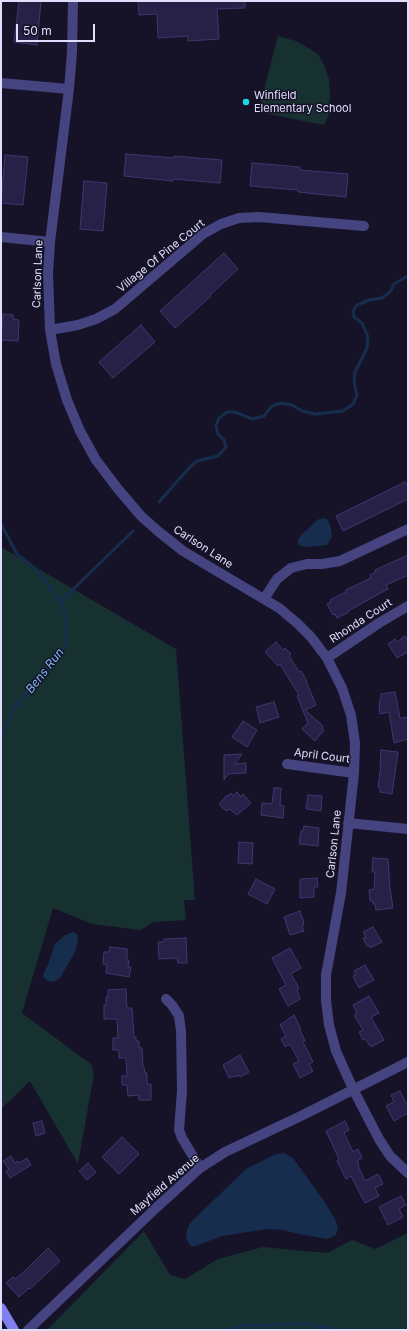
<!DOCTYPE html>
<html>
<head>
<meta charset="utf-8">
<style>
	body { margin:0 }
	#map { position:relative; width:409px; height:1331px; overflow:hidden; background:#161328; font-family:Inter,sans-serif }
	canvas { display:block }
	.frame { position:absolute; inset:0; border:2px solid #e0defb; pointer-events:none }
	.scale { position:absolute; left:16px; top:24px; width:79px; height:18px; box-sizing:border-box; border:2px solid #e0defb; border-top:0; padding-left:5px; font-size:12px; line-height:14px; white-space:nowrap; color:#e0defb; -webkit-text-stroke:3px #161328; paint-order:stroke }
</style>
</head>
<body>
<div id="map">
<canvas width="409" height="1331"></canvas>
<div class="frame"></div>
<div class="scale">50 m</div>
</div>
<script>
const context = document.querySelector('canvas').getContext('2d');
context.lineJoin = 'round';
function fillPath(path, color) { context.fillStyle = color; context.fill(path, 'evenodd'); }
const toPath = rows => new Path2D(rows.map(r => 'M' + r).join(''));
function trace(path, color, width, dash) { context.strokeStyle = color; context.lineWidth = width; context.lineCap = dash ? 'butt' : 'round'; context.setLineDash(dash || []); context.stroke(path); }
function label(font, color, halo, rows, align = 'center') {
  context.font = font + ' Inter,sans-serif'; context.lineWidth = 3; context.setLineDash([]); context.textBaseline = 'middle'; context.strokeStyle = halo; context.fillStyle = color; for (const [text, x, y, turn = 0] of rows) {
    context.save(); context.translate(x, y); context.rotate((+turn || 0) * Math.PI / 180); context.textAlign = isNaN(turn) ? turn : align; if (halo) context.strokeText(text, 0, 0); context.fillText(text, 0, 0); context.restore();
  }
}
const green = toPath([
	[278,36,296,41,305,46,318,54,324,65,329,79,330,94,329,114,324,125,264,113,260,105],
	[1,547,176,649,195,900,184,900,186,920,153,922,141,930,92,924,53,908,22,1013,92,1065,94,1074,78,1164,30,1081,1,1109],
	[144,1231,170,1275,185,1279,218,1259,263,1247,327,1253,352,1240,375,1249,408,1233,408,1330,47,1330]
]);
const water = toPath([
	[325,518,328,520,331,528,332,537,327,545,307,547,301,546,298,544,298,540,302,534,319,519],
	[73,932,77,934,78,940,75,952,60,978,53,982,48,981,44,978,43,974,48,965,55,944,65,935],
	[284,1153,293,1158,326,1204,335,1219,338,1227,336,1235,327,1239,304,1235,282,1230,267,1229,222,1236,196,1246,191,1246,188,1242,186,1238,187,1230,191,1222,246,1169,276,1154]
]);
const stream = toPath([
	[159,502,189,468,197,461,218,456,226,447,224,440,218,434,216,426,219,418,227,412,235,412,252,419,264,416,272,406,281,403,292,405,302,411,315,414,343,411,353,404,357,395,354,382,355,372,367,348,368,337,362,323,354,317,353,311,357,305,369,300,382,298,391,291,394,284,408,276],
	[1,524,17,554,37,570,63,606,66,618,67,632,65,647,54,664,37,680,13,710,1,737],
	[60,602,133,531],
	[227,1330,244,1325,260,1326,286,1324,307,1324,343,1330]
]);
const building = toPath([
	[19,1,41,1,37,45,14,42,19,1],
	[138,1,245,1,245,8,217,9,219,39,188,41,188,36,158,38,157,14,139,15,138,1],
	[126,154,174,158,174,156,222,160,220,183,173,179,173,181,124,176,126,154],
	[5,155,28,157,23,205,1,203,5,155],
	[252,163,300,167,300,170,348,174,346,197,298,192,298,190,250,186,252,163],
	[84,181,107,183,103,231,80,229,84,181],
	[224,253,238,269,210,295,211,296,175,328,160,311,224,253],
	[3,314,13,315,13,319,19,320,18,341,1,340,3,314],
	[141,325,155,342,113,378,99,362,141,325],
	[405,482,408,487,408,499,343,531,336,516,405,482],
	[408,555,408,575,386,585,388,589,348,611,349,612,337,618,335,614,333,615,327,604,331,602,330,600,346,592,346,590,371,578,370,575,376,572,375,570,408,555],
	[405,636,408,641,408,652,397,658,388,644,395,639,397,642,405,636],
	[276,642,283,650,285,648,291,654,289,656,299,672,301,671,307,681,306,681,316,705,305,710,323,726,322,728,324,730,315,741,302,729,308,723,297,696,299,695,280,664,278,666,265,652,276,642],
	[395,692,400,718,408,717,408,739,394,743,389,712,380,714,379,703,380,702,380,699,381,699,381,694,395,692],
	[274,702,279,717,260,723,256,707,274,702],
	[243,721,257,730,247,747,232,737,243,721],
	[381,750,398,752,392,794,380,792,380,787,378,787,381,765,380,765,381,750],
	[242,754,235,764,246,763,246,773,228,774,224,780,224,755,242,754],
	[274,788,281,788,280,805,284,806,283,818,261,815,262,803,272,804,274,788],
	[237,792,241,797,243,794,251,803,237,815,229,809,226,811,219,804,227,795,228,796,231,793,233,796,237,792],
	[308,795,322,796,321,811,306,809,308,795],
	[304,826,319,828,318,846,299,844,301,831,303,831,304,826],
	[239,842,253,843,252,864,238,863,239,842],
	[373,858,388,859,390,888,393,908,376,910,375,904,373,904,373,901,370,901,369,890,374,889,375,872,372,872,373,858],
	[317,878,318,887,314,887,314,897,300,898,300,879,317,878],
	[256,879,275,889,267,904,248,894,256,879],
	[300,911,304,922,303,922,304,925,302,926,304,931,290,935,284,917,300,911],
	[373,927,382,942,370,948,369,945,367,946,363,938,366,937,363,932,373,927],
	[186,938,187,963,178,963,177,958,159,959,158,942,164,942,164,939,186,938],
	[110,947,127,949,127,960,129,960,128,967,131,967,129,977,106,973,107,965,103,964,104,952,109,952,110,947],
	[290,948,301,968,291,974,299,988,297,990,300,999,288,1006,279,989,286,985,272,958,290,948],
	[365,965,374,980,359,988,353,976,356,975,354,971,365,965],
	[126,989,127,1008,132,1008,134,1037,136,1037,136,1041,139,1041,139,1048,142,1048,143,1067,144,1067,145,1073,147,1073,147,1084,151,1084,151,1100,139,1100,139,1095,128,1096,127,1085,122,1085,122,1076,127,1076,126,1058,119,1058,119,1050,113,1050,113,1038,118,1038,117,1019,104,1019,104,1005,106,1005,106,997,108,997,108,990,126,989],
	[369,996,379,1013,371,1017,384,1040,371,1047,365,1039,363,1040,359,1032,363,1030,354,1015,357,1013,353,1005,369,996],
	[294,1015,301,1029,300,1030,305,1041,303,1042,313,1062,309,1064,313,1071,300,1078,293,1064,299,1061,290,1044,285,1047,281,1039,286,1036,280,1025,294,1015],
	[240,1055,249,1072,240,1077,239,1075,235,1077,234,1076,229,1078,223,1065,240,1055],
	[400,1091,408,1107,408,1113,394,1121,386,1106,394,1102,391,1095,400,1091],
	[42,1121,45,1133,36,1136,33,1123,42,1121],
	[345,1121,349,1130,344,1133,353,1152,358,1149,362,1158,357,1161,359,1164,358,1165,365,1181,378,1174,383,1184,375,1188,379,1196,365,1203,351,1176,346,1179,337,1161,339,1159,326,1131,345,1121],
	[122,1137,139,1154,119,1174,102,1157,122,1137],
	[11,1156,15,1163,18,1161,19,1163,27,1158,31,1165,10,1178,6,1171,9,1169,3,1161,11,1156],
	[88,1163,96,1172,87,1180,79,1171,88,1163],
	[401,1196,406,1205,399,1209,403,1217,388,1225,379,1207,401,1196],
	[48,1248,60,1261,30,1289,29,1288,19,1297,6,1283,13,1277,15,1279,25,1271,48,1248]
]);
const street = toPath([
	[73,1,72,52,69,89,50,242,48,273,50,330,56,364,67,400,80,431,96,460,118,489,141,516,159,532,183,551,279,608,297,623,311,637,327,658,342,688,351,715,355,743,354,773,341,893,326,975,326,1000,329,1025,336,1051,353,1089,379,1139,390,1156,408,1173],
	[1,83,69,89],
	[1,237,50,242],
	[50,330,78,325,96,319,115,309,203,234,221,224,239,218,259,217,364,226],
	[264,599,277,579,291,568,307,564,322,564,340,561,408,529],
	[327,658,379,623,408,606],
	[287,764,354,773],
	[348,823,408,829],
	[166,999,172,1005,179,1016,181,1031,182,1091,179,1130,182,1138,200,1168],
	[28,1330,157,1207,200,1168,225,1152,305,1114,408,1062]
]);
const secondary = toPath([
	[1,1308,14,1330]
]);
const markers = [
	[246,102,4,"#1fd5e6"]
];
const poiNames = [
	["Winfield",254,96],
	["Elementary School",254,109]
];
const streetNames = [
	["Village Of Pine Court",161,256,-39],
	["Carlson Lane",38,274,-88],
	["Carlson Lane",203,547,33],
	["Rhonda Court",361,621,-33],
	["April Court",322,756,7],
	["Carlson Lane",334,844,-84],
	["Mayfield Avenue",165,1185,-41]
];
const waterNames = [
	["Bens Run",45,671,-52]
];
fillPath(green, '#173130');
fillPath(water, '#172d4d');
trace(stream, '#172d4d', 3);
fillPath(building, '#282147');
trace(building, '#403670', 1);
trace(street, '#454481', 10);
trace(secondary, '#807ff1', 10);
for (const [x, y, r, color] of markers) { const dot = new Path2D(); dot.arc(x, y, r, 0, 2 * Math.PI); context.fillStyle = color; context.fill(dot); trace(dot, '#161328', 1.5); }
label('11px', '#e0defb', '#161328', poiNames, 'left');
label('11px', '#e0defb', '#161328', streetNames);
label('italic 12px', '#77baf0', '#161328', waterNames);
</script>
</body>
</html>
